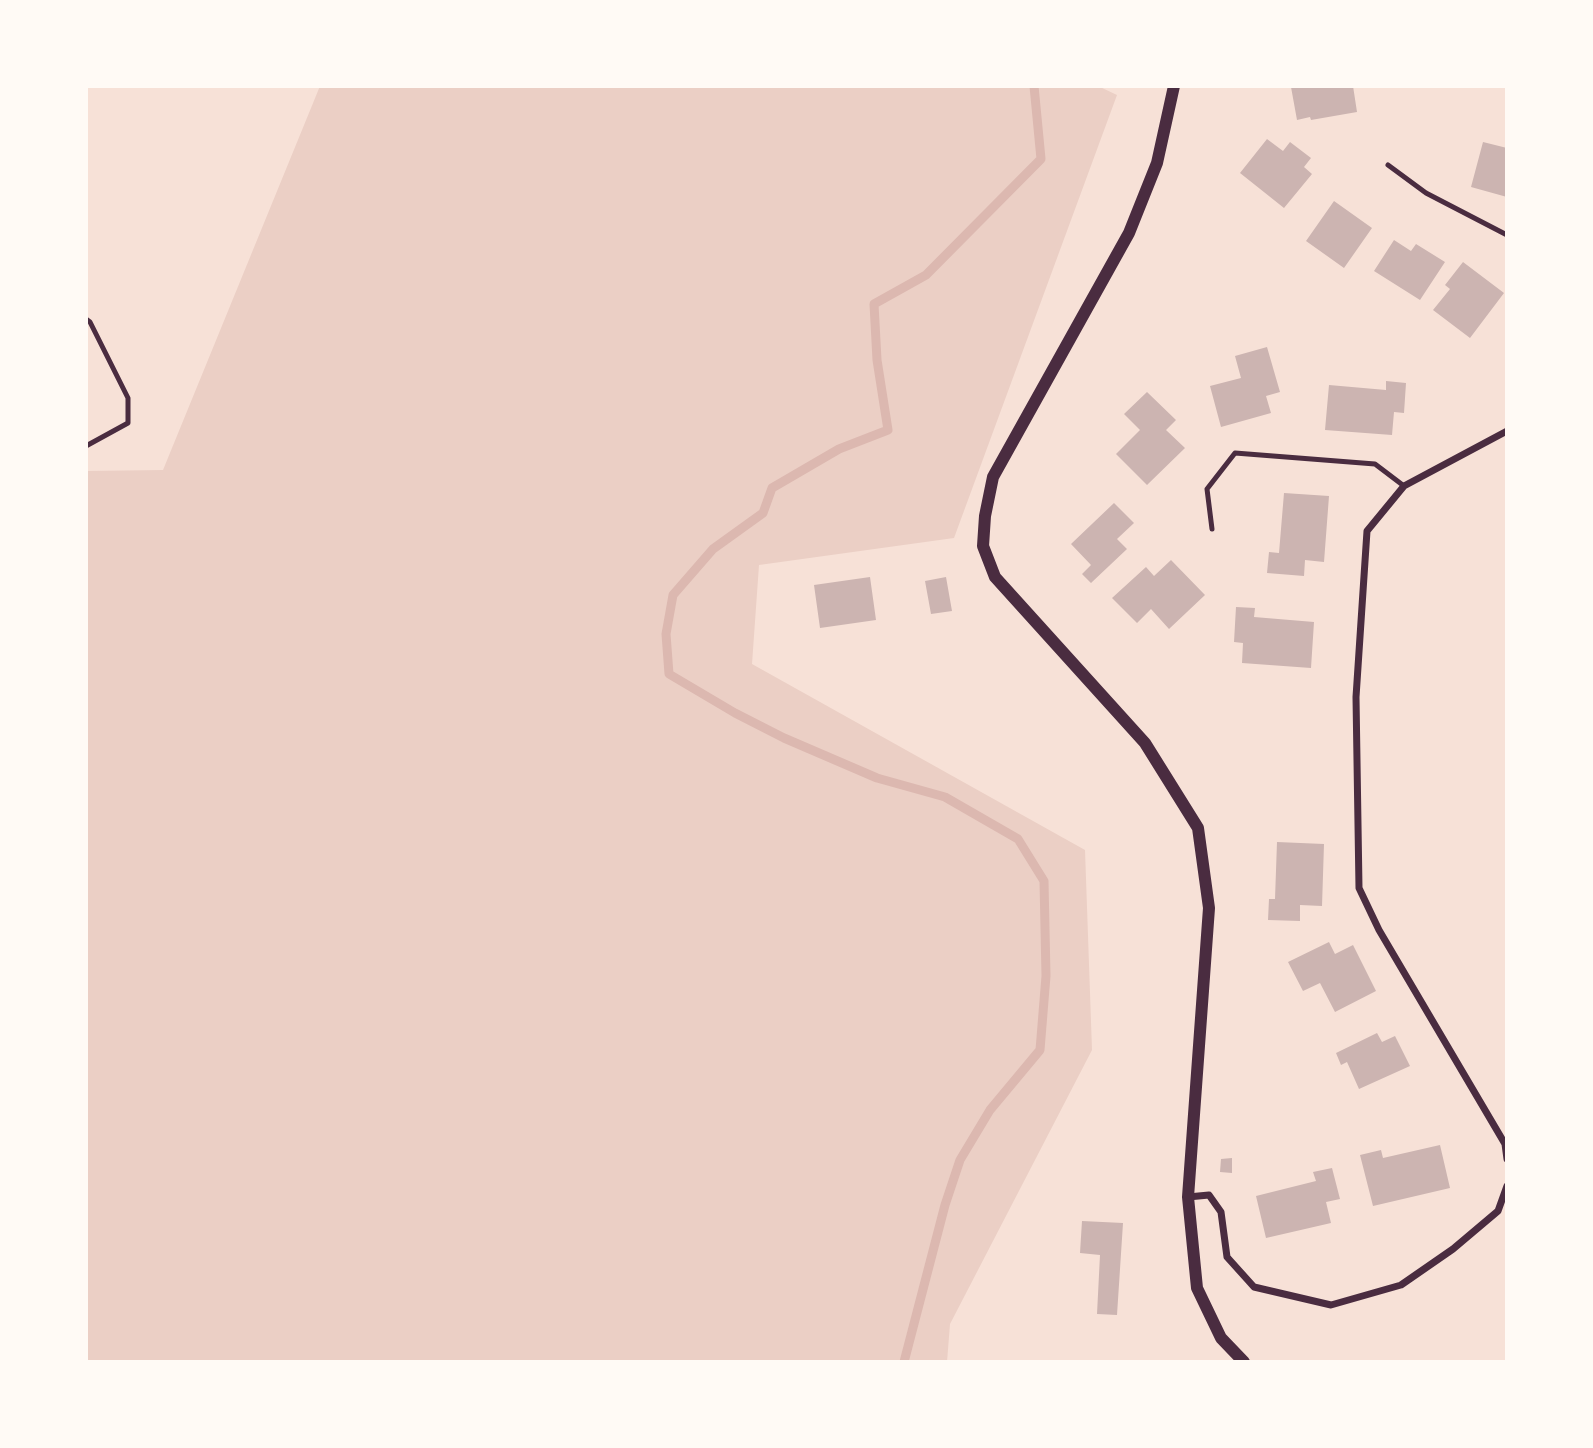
<!DOCTYPE html>
<html>
<head>
<meta charset="utf-8">
<style>
	body { margin:0 }
	#map { position:relative; width:1593px; height:1448px; overflow:hidden; background:#f7e1d7; font-family:Figtree,sans-serif }
	canvas { display:block }
	.frame { position:absolute; inset:0; border:88px solid #fffaf5; pointer-events:none }
</style>
</head>
<body>
<div id="map">
<canvas width="1593" height="1448"></canvas>
<div class="frame"></div>
</div>
<script>
const context = document.querySelector('canvas').getContext('2d');
context.lineJoin = 'round';
function fillPath(path, color) { context.fillStyle = color; context.fill(path, 'evenodd'); }
const toPath = rows => new Path2D(rows.map(r => 'M' + r).join(''));
function trace(path, color, width, dash) { context.strokeStyle = color; context.lineWidth = width; context.lineCap = dash ? 'butt' : 'round'; context.setLineDash(dash || []); context.stroke(path); }
const green = toPath([
	[320,86,1098,86,1117,95,954,538,759,565,752,664,1085,850,1092,1050,950,1324,947,1362,86,1362,86,471,163,470]
]);
const stream = toPath([
	[904,1362,945,1205,960,1160,990,1110,1040,1050,1046,976,1044,881,1018,839,945,797,877,778,784,738,735,713,669,674,666,634,673,595,713,549,763,513,772,488,839,449,888,430,877,360,874,304,926,275,1041,159,1034,86]
]);
const building = toPath([
	[1298,86,1353,86,1357,112,1311,120,1310,117,1297,120,1291,87],
	[1267,139,1283,151,1290,142,1311,158,1304,167,1312,174,1284,208,1240,173],
	[1483,142,1507,148,1507,197,1471,187],
	[1334,201,1372,228,1344,268,1306,241],
	[1394,240,1411,251,1416,244,1445,262,1420,300,1374,271],
	[1463,262,1504,293,1470,338,1433,310,1450,289,1445,285],
	[1267,347,1280,392,1266,396,1271,413,1221,427,1210,386,1241,378,1235,356],
	[1386,381,1406,383,1404,413,1394,412,1392,435,1325,430,1329,385,1386,390],
	[1147,392,1176,420,1166,430,1185,448,1147,485,1116,454,1140,430,1124,414],
	[1284,493,1329,496,1324,562,1305,560,1304,576,1267,573,1269,552,1279,553],
	[1114,503,1134,523,1117,539,1127,549,1091,583,1082,574,1091,565,1071,544],
	[1171,560,1205,595,1169,629,1151,609,1137,623,1112,598,1146,567,1154,576],
	[870,577,876,620,820,628,814,585],
	[946,577,952,611,931,614,925,581],
	[1236,607,1255,608,1254,617,1314,622,1311,668,1242,663,1243,643,1234,642],
	[1277,842,1324,844,1322,906,1300,905,1300,921,1268,920,1269,899,1275,899],
	[1329,942,1335,954,1353,945,1376,991,1335,1012,1320,983,1303,991,1288,962],
	[1377,1033,1382,1042,1395,1036,1410,1066,1359,1089,1347,1062,1341,1065,1336,1053],
	[1440,1145,1450,1188,1373,1206,1360,1155,1381,1150,1383,1158],
	[1232,1158,1232,1173,1220,1172,1221,1159],
	[1332,1168,1340,1199,1326,1202,1331,1223,1266,1238,1256,1196,1316,1181,1313,1172],
	[1082,1221,1123,1223,1117,1315,1097,1314,1100,1255,1080,1253]
]);
const service = toPath([
	[1388,165,1426,193,1507,235],
	[86,319,90,322,128,398,128,423,86,446],
	[1212,529,1207,489,1235,453,1375,464,1404,486]
]);
const minor = toPath([
	[1507,431,1404,486,1367,531,1356,697,1359,888,1379,930,1505,1144,1507,1159],
	[1188,1197,1209,1195,1221,1212,1227,1257,1254,1287,1331,1305,1401,1285,1453,1249,1498,1211,1507,1186]
]);
const tertiary = toPath([
	[1174,86,1157,163,1129,233,993,477,985,516,983,546,995,577,1145,743,1198,828,1209,908,1188,1197,1197,1288,1221,1338,1244,1362]
]);
fillPath(green, '#ebcfc5');
trace(stream, '#dcb8b0', 9);
fillPath(building, '#ccb4b1');
trace(service, '#4a2c40', 5);
trace(minor, '#4a2c40', 7);
trace(tertiary, '#4a2c40', 12);
</script>
</body>
</html>
